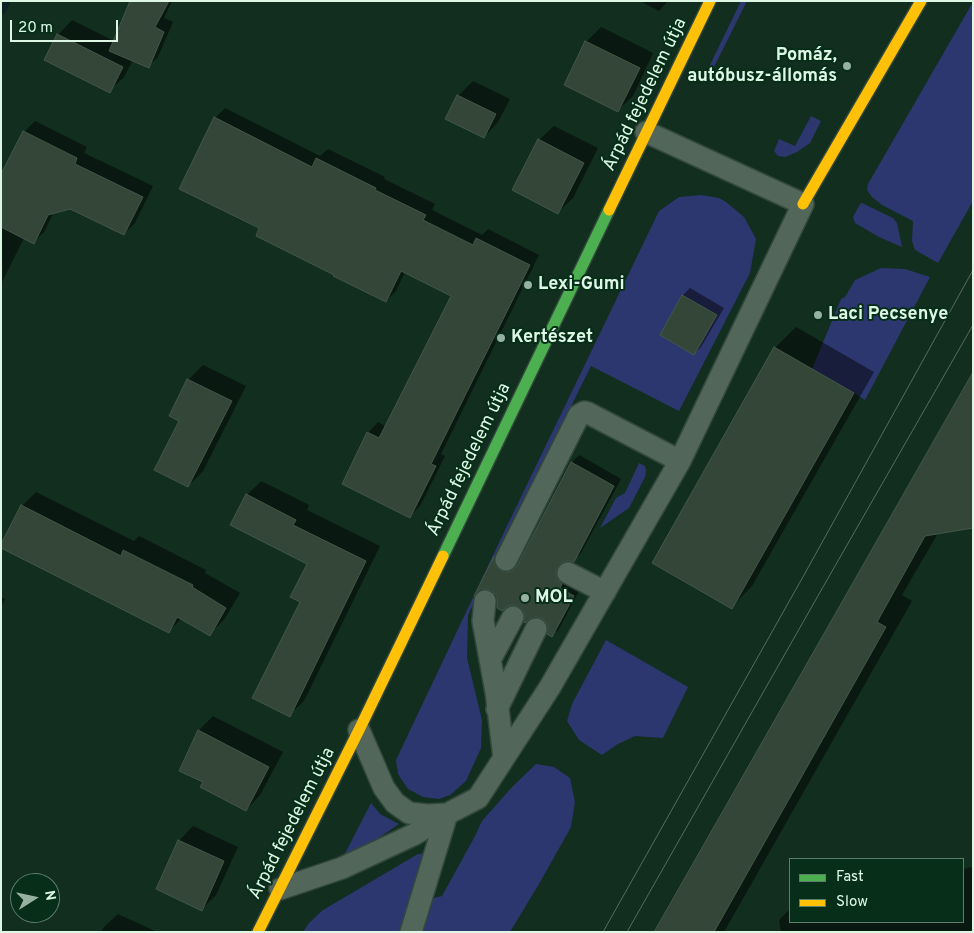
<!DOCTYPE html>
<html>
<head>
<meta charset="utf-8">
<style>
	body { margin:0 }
	#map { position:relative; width:974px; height:933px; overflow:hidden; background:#112e1f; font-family:Overpass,sans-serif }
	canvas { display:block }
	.frame { position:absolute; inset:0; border:2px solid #ddf7e4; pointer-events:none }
	.legend { position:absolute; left:789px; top:858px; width:175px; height:65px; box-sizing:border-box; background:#072e19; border:1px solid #5d7e6a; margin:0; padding:6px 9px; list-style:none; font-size:15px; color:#ddf7e4 }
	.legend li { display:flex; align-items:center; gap:10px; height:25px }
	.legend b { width:25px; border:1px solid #5d7e6a }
	.north { position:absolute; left:10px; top:873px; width:50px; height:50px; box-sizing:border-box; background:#072e19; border:1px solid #5d7e6a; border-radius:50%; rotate:80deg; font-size:14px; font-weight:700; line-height:20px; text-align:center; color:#ddf7e4 }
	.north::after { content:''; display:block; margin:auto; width:18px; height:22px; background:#96b19f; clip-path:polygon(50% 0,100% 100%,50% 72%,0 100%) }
	.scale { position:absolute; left:10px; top:20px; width:108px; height:22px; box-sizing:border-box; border:2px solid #ddf7e4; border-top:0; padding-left:6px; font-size:15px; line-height:18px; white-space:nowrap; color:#ddf7e4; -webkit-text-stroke:4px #072e19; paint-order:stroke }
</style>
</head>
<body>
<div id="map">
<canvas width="974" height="933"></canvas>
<div class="frame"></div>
<ul class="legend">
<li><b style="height:6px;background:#4caf50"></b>Fast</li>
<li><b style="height:6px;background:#ffc107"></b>Slow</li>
</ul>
<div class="north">N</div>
<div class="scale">20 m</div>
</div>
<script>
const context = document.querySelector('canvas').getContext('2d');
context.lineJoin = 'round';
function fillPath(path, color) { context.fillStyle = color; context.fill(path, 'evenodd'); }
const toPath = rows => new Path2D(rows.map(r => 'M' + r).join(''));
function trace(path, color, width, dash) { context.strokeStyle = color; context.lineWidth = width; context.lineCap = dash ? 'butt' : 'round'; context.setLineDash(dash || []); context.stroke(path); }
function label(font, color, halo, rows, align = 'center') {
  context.font = font + ' Overpass,sans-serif'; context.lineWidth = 4; context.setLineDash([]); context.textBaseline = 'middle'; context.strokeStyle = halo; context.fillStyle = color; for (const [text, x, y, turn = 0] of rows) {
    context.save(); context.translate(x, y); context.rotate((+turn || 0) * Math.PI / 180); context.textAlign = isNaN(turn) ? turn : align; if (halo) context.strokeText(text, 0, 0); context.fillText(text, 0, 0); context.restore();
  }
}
const green = toPath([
	[741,1,747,1,712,71,708,69],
	[973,2,973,201,938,263,915,250,912,241,913,221,882,205,872,197,867,190,868,184],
	[811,116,821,121,810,143,797,152,785,157,778,156,774,151,779,139,795,146],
	[701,195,719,198,726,202,744,217,756,239,750,273,679,411,591,366,468,615,467,658,482,720,481,748,466,781,450,795,439,799,423,797,408,789,398,774,396,760,505,530,659,211,679,197],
	[862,203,893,218,897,223,902,247,879,237,855,223,853,217,860,204],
	[881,268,905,269,930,277,865,400,854,393,812,369,841,299,845,297,855,280],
	[639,463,645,466,646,471,645,477,629,508,600,528,616,498,625,493],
	[606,640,688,687,663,738,635,736,618,744,602,755,579,740,567,721,572,704],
	[536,764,554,767,570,778,575,802,571,827,539,884,510,932,415,932,429,899,442,896,475,836,482,821,511,788],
	[371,803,380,814,399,824,339,865],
	[429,853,403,932,303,932,309,923,323,910,418,854]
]);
const shadow = toPath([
	[132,1,172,1,164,18,173,22,158,57,148,67,133,60,124,77,109,91,58,35,72,20,114,41],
	[640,1,668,1,659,11],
	[601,27,653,53,633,96,618,110,586,42],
	[473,81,510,99,498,122,484,137,458,96],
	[225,108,320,156,328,149,385,177,384,179,435,204,432,210,482,235,488,229,539,255,441,454,445,456,420,506,410,516,368,433,378,422,387,427,453,295,405,272,396,291,386,301,261,228,215,118],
	[35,121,87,147,84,153,153,186,135,223,124,234,70,208,54,212,44,232,33,243,24,238,1,284,1,177,24,132],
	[554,126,598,148,573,198,558,212,539,140],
	[690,288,724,308,701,347,694,354,661,335,683,295],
	[796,327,874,372,752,586,731,607,775,348],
	[203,365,246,386,203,471,188,486,180,421,171,416,188,380],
	[579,455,621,479,581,553,573,561,563,560,562,566,580,589,559,629,552,636,547,621,542,617,535,615,525,610,519,605,498,596,493,590,480,588,478,590,495,557,500,552,508,565,515,566,519,564,572,462],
	[261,481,309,505,307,510,380,546,304,701,289,715,302,601,308,563,247,495],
	[36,492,134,541,139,536,206,570,205,573,240,593,224,620,209,634,182,618,169,631,22,506],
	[891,516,938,533,902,595,912,601,724,932,656,932],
	[1,597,5,599,1,608],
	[213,716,283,752,260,795,246,810,204,782,199,730],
	[193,826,238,847,216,895,202,909,179,841],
	[973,867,973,932,781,932,779,920,790,909,790,922,963,922,963,869],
	[118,914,157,932,102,932,103,928]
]);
const stream = toPath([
	[1,9,5,1]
]);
const building = toPath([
	[130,1,169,1,155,27,164,32,149,68,109,51,130,1],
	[57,34,123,67,110,93,44,60,57,34],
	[585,41,640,68,618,112,564,85,585,41],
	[457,95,496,114,484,138,445,119,457,95],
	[214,117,312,167,316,158,376,188,375,190,426,215,423,220,473,245,476,238,530,265,431,464,436,466,410,518,342,484,367,432,379,438,451,296,401,271,386,302,333,276,334,275,256,236,259,228,179,189,214,117],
	[23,131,77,158,75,164,143,197,124,235,70,209,48,215,34,244,1,227,1,174,23,131],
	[538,139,584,163,558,214,512,190,538,139],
	[682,295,717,315,694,355,660,335,682,295],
	[774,347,854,393,732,609,652,563,774,347],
	[973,372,973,528,925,536,877,622,886,627,714,932,654,932,973,372],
	[187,379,232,401,188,487,154,470,179,421,169,416,187,379],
	[571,462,614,486,574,562,568,561,562,562,557,568,556,573,557,579,562,584,560,588,574,596,552,637,547,634,548,628,546,622,542,618,535,617,529,619,525,623,524,622,525,616,524,611,518,606,513,605,507,606,502,611,497,608,497,596,492,591,486,589,480,589,474,596,494,556,494,561,495,566,501,571,507,572,512,571,517,566,571,462],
	[246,494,296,520,293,525,366,561,290,717,252,698,300,602,290,597,307,564,230,525,246,494],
	[21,505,121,556,123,550,193,585,192,587,226,608,210,636,177,617,169,633,1,548,1,544,21,505],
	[198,730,269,767,246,811,200,787,203,782,179,771,198,730],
	[178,840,224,861,202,911,156,889,178,840]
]);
const lane = toPath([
	[506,560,579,415,584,412,588,413,680,461],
	[568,573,605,592],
	[485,601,483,621,496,692,504,758],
	[490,660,513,617],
	[497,709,536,629],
	[359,730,384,788,395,803,409,813,427,815,447,814,478,798,550,687,680,461,803,204,646,132],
	[280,889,342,868,415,834,446,815],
	[411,932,447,814]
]);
const fast = toPath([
	[443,556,609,210]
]);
const slow = toPath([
	[803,204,921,1],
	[609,210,710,1],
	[258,932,359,730,443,556]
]);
const tram = toPath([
	[603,932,804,575,973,270],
	[627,932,823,587,973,325]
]);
const markers = [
	[847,66,5,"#96b19f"],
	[528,285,5,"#96b19f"],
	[818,315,5,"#96b19f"],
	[501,338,5,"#96b19f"],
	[525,598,5,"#96b19f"]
];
const poiNames = [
	["Pomáz,",837,56,"right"],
	["autóbusz-állomás",837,77,"right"],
	["Lexi-Gumi",538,285],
	["Laci Pecsenye",828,315],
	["Kertészet",511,338],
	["MOL",535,598]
];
const streetNames = [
	["Árpád fejedelem útja",646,95,-64],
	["Árpád fejedelem útja",470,460,-64],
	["Árpád fejedelem útja",293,824,-63]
];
fillPath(green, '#2c376f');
fillPath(shadow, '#0007');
trace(stream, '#0d2023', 11);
fillPath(building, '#344637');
trace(building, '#445747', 1);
trace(lane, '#33483c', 24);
trace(fast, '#33483c', 14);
trace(slow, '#33483c', 14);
trace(lane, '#52665a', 21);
trace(fast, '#4caf50', 11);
trace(slow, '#ffc107', 11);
trace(tram, '#586c60', 1);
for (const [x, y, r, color] of markers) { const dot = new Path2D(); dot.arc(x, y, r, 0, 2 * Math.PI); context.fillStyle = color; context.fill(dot); trace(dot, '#072e19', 2); }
label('bold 18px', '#ddf7e4', '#072e19', poiNames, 'left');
label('18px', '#ddf7e4', '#072e19', streetNames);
</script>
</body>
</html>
